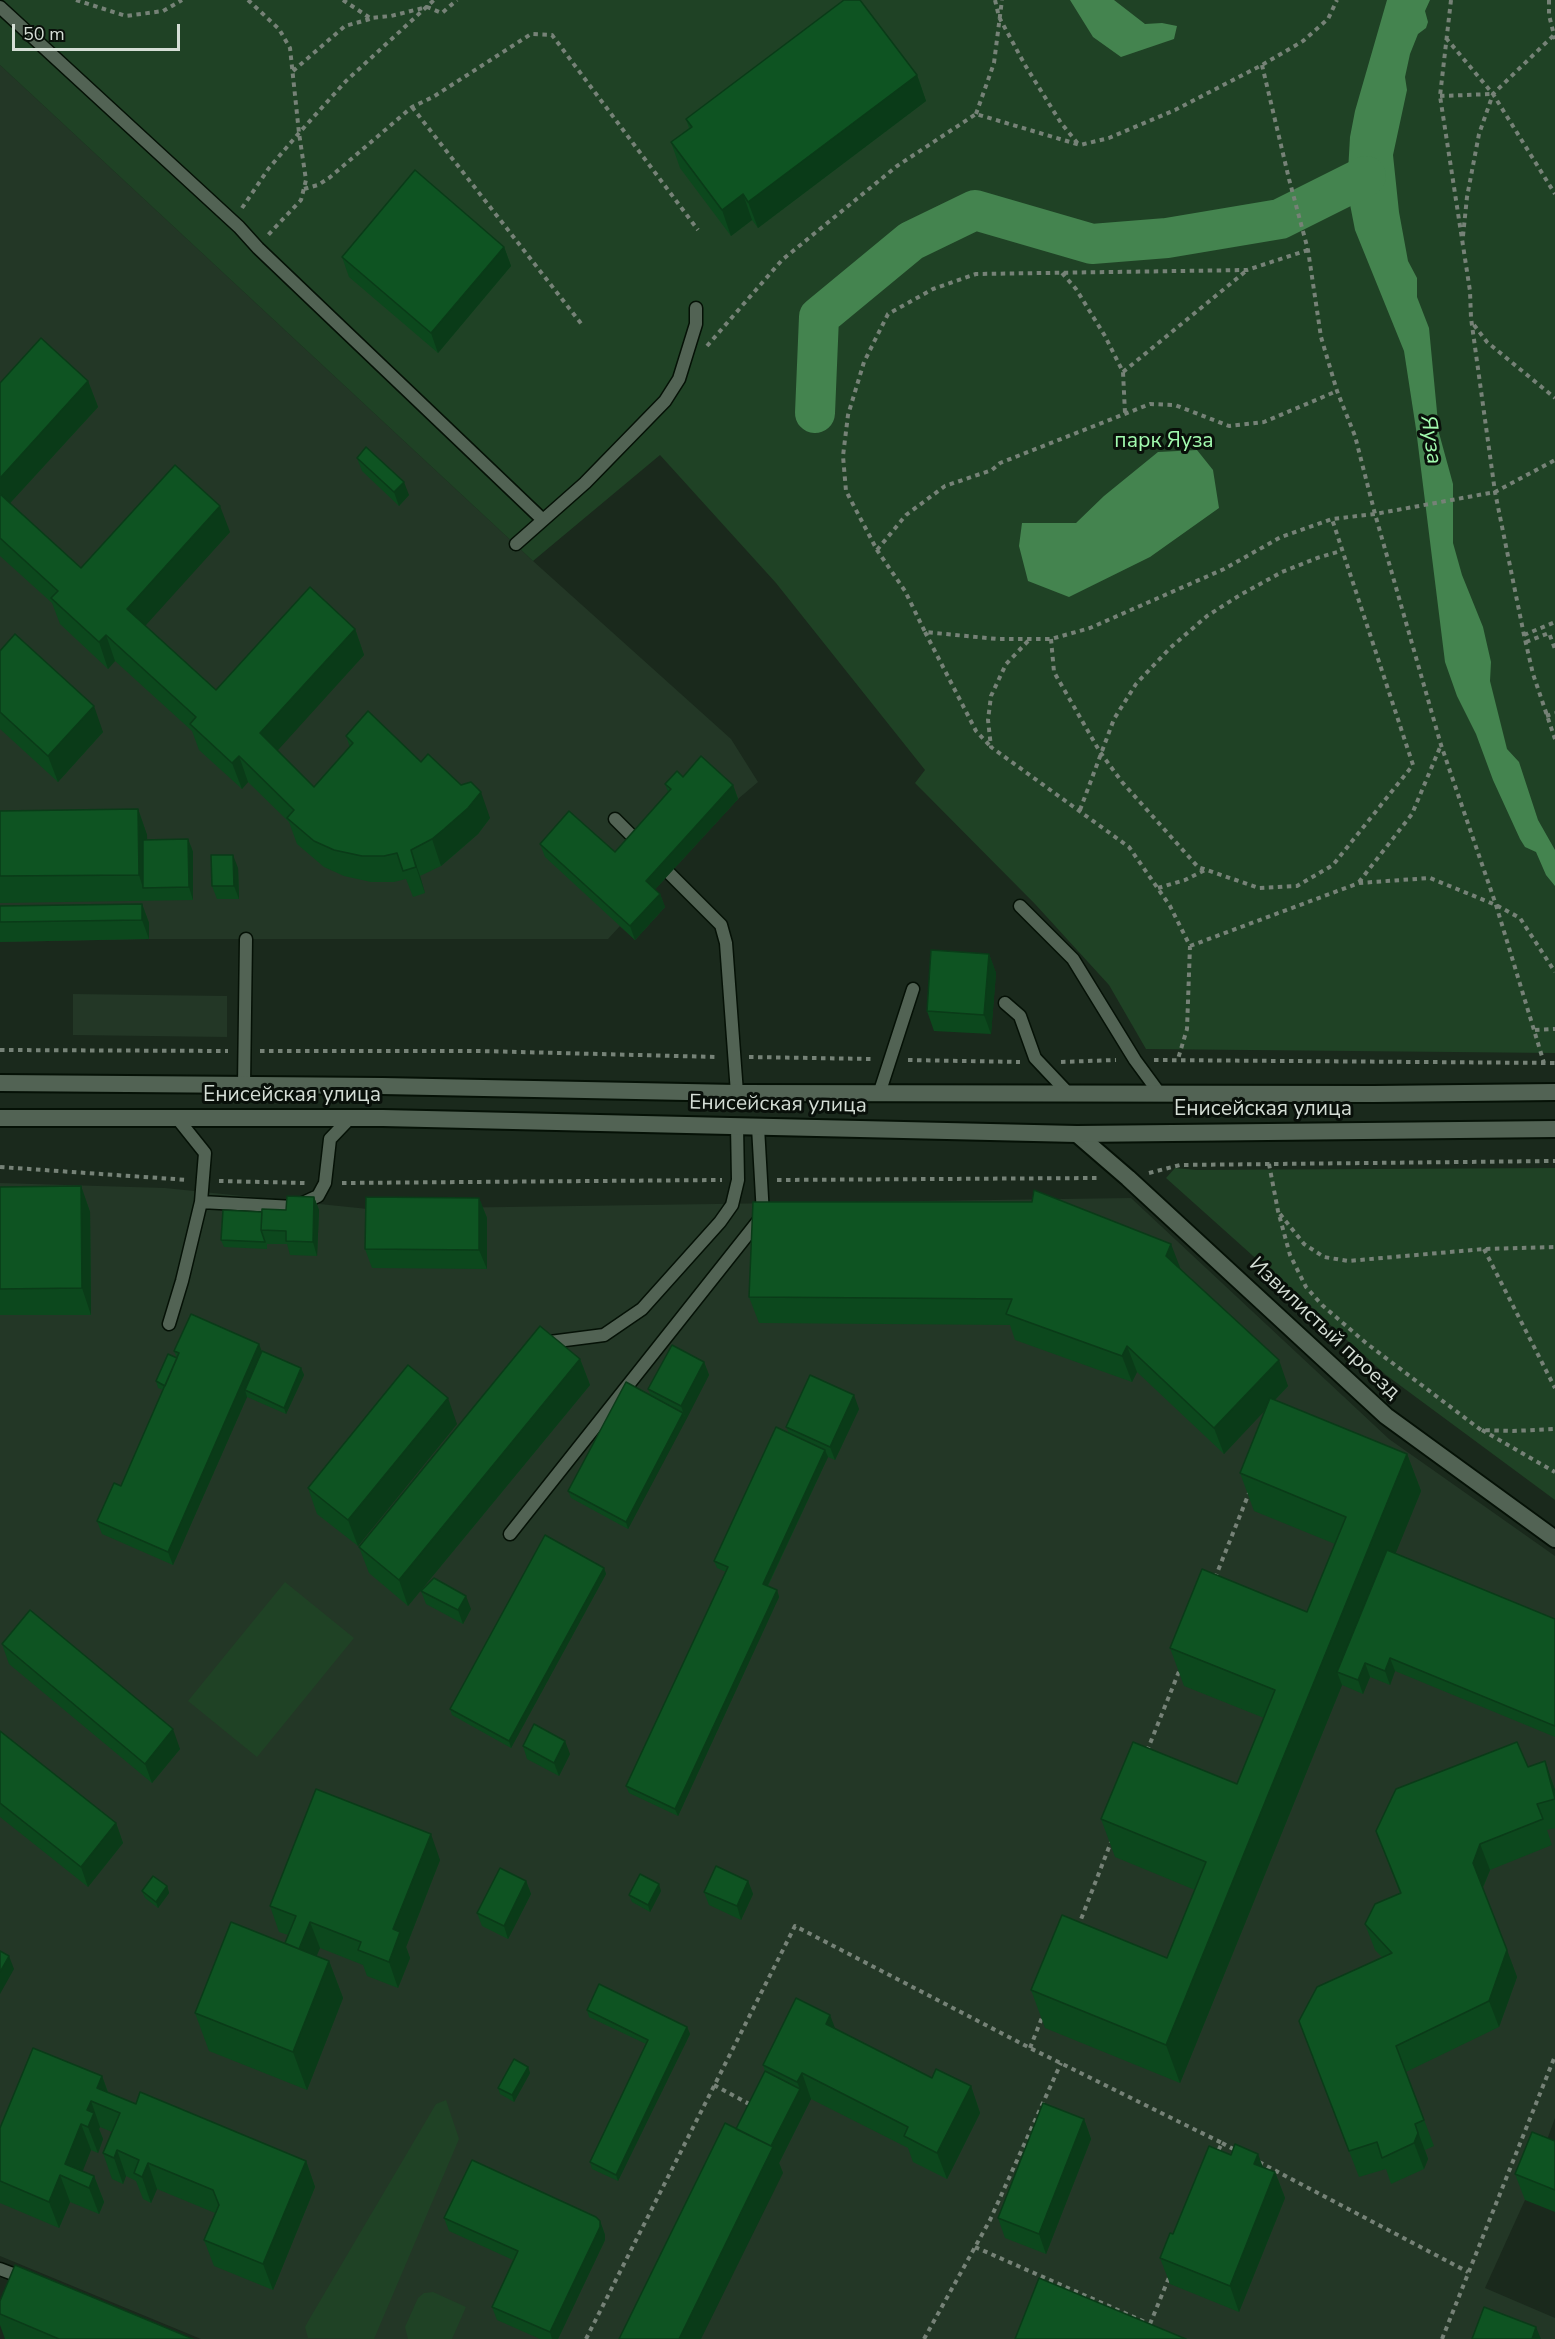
<!DOCTYPE html>
<html>
<head>
<meta charset="utf-8">
<style>
	body { margin:0 }
	#map { position:relative; width:1555px; height:2339px; overflow:hidden; background:#1a291c; font-family:"Nunito Sans",sans-serif }
	canvas { display:block }
	.scale { position:absolute; left:12px; top:24px; width:168px; height:27px; box-sizing:border-box; border:3px solid #d5ded6; border-top:0; padding-left:8px; font-size:18px; line-height:21px; white-space:nowrap; color:#d5ded6; -webkit-text-stroke:4px #09100a; paint-order:stroke }
</style>
</head>
<body>
<div id="map">
<canvas width="1555" height="2339"></canvas>
<div class="scale">50 m</div>
</div>
<script>
const context = document.querySelector('canvas').getContext('2d');
context.lineJoin = 'round';
function fillPath(path, color) { context.fillStyle = color; context.fill(path, 'evenodd'); }
const toPath = rows => new Path2D(rows.map(r => 'M' + r).join(''));
function trace(path, color, width, dash) { context.strokeStyle = color; context.lineWidth = width; context.lineCap = dash ? 'butt' : 'round'; context.setLineDash(dash || []); context.stroke(path); }
function label(font, color, halo, rows, align = 'center') {
  context.font = font + ' "Nunito Sans",sans-serif'; context.lineWidth = 6; context.setLineDash([]); context.textBaseline = 'middle'; context.strokeStyle = halo; context.fillStyle = color; for (const [text, x, y, turn = 0] of rows) {
    context.save(); context.translate(x, y); context.rotate((+turn || 0) * Math.PI / 180); context.textAlign = isNaN(turn) ? turn : align; if (halo) context.strokeText(text, 0, 0); context.fillText(text, 0, 0); context.restore();
  }
}
const built = toPath([
	[0,65,533,561,731,739,758,782,738,799,651,894,665,907,635,940,620,926,608,939,149,939,0,942],
	[73,994,227,996,227,1037,73,1035],
	[0,1183,165,1188,368,1209,1131,1198,1389,1439,1555,1556,1555,2118,1525,2200,1485,2288,1555,2318,1555,2339,201,2339,0,2256]
]);
const green = toPath([
	[0,0,1555,0,1555,1053,1146,1049,1109,985,1035,904,915,783,925,770,776,583,660,455,533,561,0,65],
	[1175,1168,1196,1170,1555,1168,1555,1500,1386,1375,1166,1178],
	[285,1582,354,1638,257,1757,188,1701],
	[446,2100,459,2139,374,2339,308,2338,305,2327,310,2318,436,2104],
	[433,2292,466,2307,452,2339,408,2339,405,2327,418,2298,424,2293]
]);
const water = toPath([
	[1070,0,1114,0,1145,24,1162,23,1177,26,1174,39,1121,57,1093,37],
	[1387,0,1430,0,1425,11,1428,22,1426,28,1418,34,1410,54,1405,77,1407,90,1393,155,1399,212,1408,261,1417,278,1417,297,1429,328,1439,433,1453,484,1453,543,1462,575,1483,627,1491,662,1490,681,1507,749,1519,762,1538,820,1555,850,1555,886,1546,875,1536,852,1525,847,1520,839,1493,780,1476,734,1457,696,1445,662,1416,429,1404,351,1355,230,1347,189,1350,137,1355,111],
	[1197,450,1213,470,1219,508,1150,557,1069,597,1028,581,1019,546,1022,523,1076,523,1104,496,1158,452]
]);
const river = toPath([
	[815,413,819,317,911,241,975,210,1092,244,1167,238,1280,219,1366,176]
]);
const path = toPath([
	[76,0,126,16,163,11,182,0],
	[248,0,279,29,290,48,299,133,306,180,301,200,268,235],
	[343,0,370,18,391,16,427,7,442,13,457,0],
	[995,0,999,17,1025,65,1061,123,1079,145],
	[1451,0,1440,96,1470,291,1471,318,1495,492,1524,635,1533,674,1555,739],
	[1549,0,1549,15,1555,39],
	[1446,38,1493,94,1555,194],
	[1262,65,1289,179,1308,250,1321,337,1337,391,1355,436,1375,514,1441,745,1496,905,1544,1063],
	[293,71,345,26,370,19],
	[1440,96,1492,94],
	[412,107,583,326],
	[976,114,994,63,1002,0],
	[304,189,318,185,329,178,412,107,433,97,531,34,552,35,698,230],
	[242,208,269,168,299,133,346,81,434,0],
	[1463,236,1467,197,1479,134,1493,94,1555,34],
	[1308,250,1247,270,976,274,933,289,888,314,864,362,848,415,843,456,846,491,877,550,905,591,925,632,997,639,1051,639,1090,628,1224,569,1281,537,1332,519,1375,514,1495,492,1555,460],
	[1062,273,1076,289,1105,336,1123,372,1125,413],
	[1474,325,1487,342,1555,398],
	[707,346,782,260,897,166,976,114,1080,145,1109,138,1175,110,1262,65,1303,41,1328,19,1337,0],
	[1123,372,1246,271],
	[877,550,906,515,945,486,992,470,1000,463,1150,404,1175,405,1229,426,1264,422,1337,391],
	[925,632,976,731,991,747],
	[1524,635,1555,622],
	[1051,639,1054,672,1100,752,1122,782,1198,867,1259,888,1297,886,1333,865,1413,765,1332,519],
	[1028,641,1006,664,991,696,988,720,991,747,1129,847,1170,906,1190,946,1187,1029,1178,1059],
	[1526,642,1549,633,1555,649],
	[1546,716,1555,713],
	[1080,810,1114,719,1136,684,1170,648,1207,616,1240,595,1282,572,1317,558,1341,551],
	[1359,882,1412,814,1441,745],
	[1158,888,1185,880,1205,870],
	[1190,946,1359,883,1430,878,1496,905,1520,918,1555,972],
	[1535,1030,1555,1029],
	[0,1050,228,1051],
	[260,1051,480,1051,717,1057],
	[749,1057,873,1059],
	[908,1060,1020,1062],
	[1154,1060,1555,1063],
	[1061,1062,1116,1060],
	[1269,1164,1278,1211,1290,1255,1306,1287,1322,1305,1366,1343,1481,1430,1513,1431,1555,1429],
	[0,1167,188,1180],
	[1149,1173,1180,1165,1555,1161],
	[777,1180,1097,1178],
	[219,1181,305,1183],
	[342,1183,722,1180],
	[1280,1214,1304,1244,1324,1257,1348,1261,1484,1249,1555,1247],
	[1484,1249,1555,1388],
	[1482,1430,1555,1472],
	[1215,1578,1249,1493],
	[1147,1751,1180,1669],
	[1078,1927,1111,1842],
	[1030,2048,1043,2015],
	[714,2085,751,2105],
	[1222,2143,1237,2151],
	[1259,2162,1468,2272],
	[975,2247,1145,2322],
	[1150,2324,1170,2275],
	[586,2339,795,1926,1030,2048,1222,2143,1217,2153],
	[924,2339,990,2220,1061,2063],
	[1442,2339,1555,2056]
]);
const service = toPath([
	[0,7,239,227,258,248,543,520],
	[516,544,585,483,665,401,679,379,696,324,696,308],
	[615,819,640,844],
	[659,863,721,925,726,943,737,1093],
	[1020,906,1073,959,1135,1060,1160,1094],
	[1005,1003,1020,1016,1035,1058,1069,1094],
	[244,1085,246,939],
	[879,1094,913,989],
	[177,1118,205,1153,201,1202,294,1207,318,1196,325,1183,330,1139,350,1118],
	[169,1324,182,1281,201,1202],
	[542,1343,604,1335,642,1309,720,1222,732,1205,738,1180,737,1126],
	[510,1534,763,1215,758,1127],
	[0,2269,21,2277,22,2282]
]);
const minor = toPath([
	[1077,1134,1128,1178,1386,1416,1555,1539]
]);
const secondary = toPath([
	[0,1083,382,1086,737,1093,1374,1094,1555,1092],
	[0,1118,383,1118,1077,1134,1555,1129]
]);
const wall = toPath([
	[917,75,926,101,758,228,752,220,731,236,680,168,671,142,689,128,686,119],
	[504,247,511,266,438,353,349,277,342,257],
	[88,381,98,407,10,503,81,568,230,532,145,625,216,690,355,629,364,655,277,750,314,787,350,747,346,736,421,762,490,818,478,834,454,855,441,866,420,876,425,893,413,897,406,879,394,882,371,882,344,876,324,867,297,844,289,822,248,782,242,789,199,750,192,731,115,661,108,669,60,624,52,603,0,556,0,383],
	[357,458,409,495,399,506,362,471],
	[0,651,103,732,58,782,0,729],
	[665,784,733,785,738,799,655,889,660,894,665,907,635,940,545,857,540,844,615,852,668,792],
	[138,809,147,835,147,840,188,839,193,852,193,900,0,903,0,811],
	[238,868,239,899,217,899,212,886],
	[142,904,149,923,149,939,0,942,0,906],
	[989,954,996,973,991,1034,934,1031,927,1011],
	[81,1186,90,1212,91,1315,0,1315,0,1187],
	[314,1197,319,1210,317,1256,290,1255,287,1244,267,1244,267,1249,224,1247,221,1240,262,1212,286,1210],
	[479,1198,487,1218,487,1269,372,1268,365,1249],
	[1181,1269,1288,1386,1275,1400,1407,1454,1421,1491,1395,1554,1555,1619,1555,1737,1395,1671,1390,1685,1370,1677,1363,1694,1342,1685,1180,2083,1045,2028,1031,1990,1167,1958,1195,1890,1115,1857,1101,1819,1237,1784,1264,1718,1184,1686,1170,1648,1307,1612,1335,1544,1254,1511,1240,1473,1265,1410,1224,1454,1137,1372,1132,1382,1015,1340,1010,1325,759,1323,749,1297],
	[174,1351,262,1351,301,1368,304,1375,286,1414,247,1397,173,1565,102,1534,97,1521,121,1486,163,1390,158,1388,156,1381,177,1358],
	[580,1359,590,1385,408,1606,369,1573,359,1547],
	[704,1362,709,1375,628,1529,571,1498,568,1491,651,1396,648,1389],
	[859,1409,835,1460,828,1457,768,1586,777,1590,779,1597,678,1816,629,1793,626,1786,726,1572,717,1568,714,1561,789,1433,786,1427],
	[457,1424,358,1546,317,1514,308,1488],
	[604,1568,606,1574,511,1748,452,1715,450,1709],
	[421,1591,471,1609,463,1624,426,1604],
	[2,1644,180,1749,152,1783,9,1664],
	[0,1731,116,1823,123,1843,88,1887,0,1817],
	[523,1746,570,1754,559,1776,527,1759],
	[1545,1761,1555,1790,1555,1828,1547,1830,1552,1845,1490,1870,1483,1888,1517,1977,1499,2027,1406,2072,1434,2146,1425,2150,1428,2159,1424,2169,1391,2184,1386,2169,1359,2177,1299,2021,1382,1957,1375,1950,1365,1924,1400,1893,1376,1831,1528,1767],
	[440,1860,406,1947,410,1958,398,1988,367,1976,363,1965,320,1948,316,1956,329,1961,343,1998,307,2090,209,2051,195,2013,285,1943,288,1935,279,1932,270,1906],
	[526,1881,531,1894,508,1939,482,1926,477,1913],
	[748,1881,753,1894,741,1920,709,1905,704,1892],
	[167,1886,169,1893,158,1908,145,1898,142,1891],
	[661,1891,650,1912,632,1902,629,1895],
	[587,2010,687,2027,690,2034,618,2181,592,2169,590,2162,646,2044,589,2017],
	[835,2029,932,2078,971,2086,980,2113,947,2179,913,2162,908,2148,811,2099,779,2163,783,2173,736,2129,765,2071,763,2065],
	[528,2067,530,2073,514,2102,500,2094,498,2088],
	[102,2076,108,2092,136,2104,306,2161,315,2187,273,2290,214,2266,204,2240,215,2213,157,2189,151,2203,143,2199,136,2181,126,2176,123,2184,112,2179,103,2153,112,2132,100,2127,99,2129,103,2139,98,2153,91,2150,82,2171,94,2176,104,2202,99,2214,70,2202,59,2228,0,2203,0,2128],
	[1084,2119,1091,2139,1046,2254,1005,2238,998,2218],
	[1555,2141,1555,2212,1525,2200,1515,2174],
	[1263,2168,1275,2172,1285,2198,1239,2312,1170,2284,1160,2258,1173,2234],
	[444,2218,600,2221,605,2235,605,2240,558,2339,540,2339,497,2320,492,2307,513,2260,449,2231],
	[0,2301,193,2339,5,2339,0,2325]
]);
const shadedWall = toPath([
	[917,75,926,101,758,228,748,202],
	[743,194,752,220,731,236,722,210],
	[504,247,511,266,438,353,431,333],
	[88,381,98,407,1,513,0,509,0,478],
	[404,482,409,495,399,506,394,492],
	[220,506,230,532,137,635,127,609],
	[355,629,364,655,270,759,260,733],
	[106,635,115,661,108,669,99,642],
	[94,706,103,732,58,782,48,756],
	[239,756,248,782,242,789,232,763],
	[733,785,738,799,651,894,646,881],
	[481,792,490,818,478,834,441,866,432,839],
	[138,809,147,835,148,888,143,888,139,875],
	[188,839,193,852,193,900,189,887],
	[411,850,420,876,425,893,416,867],
	[233,855,238,868,239,899,234,886],
	[660,894,665,907,635,940,630,926],
	[142,904,149,923,149,939,142,920],
	[989,954,996,973,991,1034,984,1015],
	[81,1186,90,1212,91,1315,82,1288],
	[314,1197,319,1210,317,1256,313,1242],
	[479,1198,487,1218,487,1269,479,1250],
	[1171,1244,1181,1270,1166,1256],
	[259,1344,264,1357,245,1390,247,1397,173,1565,168,1552],
	[1127,1346,1137,1372,1132,1382,1122,1356],
	[580,1359,590,1385,408,1606,399,1580],
	[1279,1360,1288,1386,1224,1454,1214,1428],
	[704,1362,709,1375,686,1420,681,1406],
	[301,1368,304,1375,286,1414,284,1408],
	[854,1395,859,1409,835,1460,830,1447],
	[448,1398,457,1424,358,1546,348,1520],
	[683,1413,686,1420,628,1529,626,1522],
	[825,1450,828,1457,765,1591,763,1584],
	[1407,1454,1421,1491,1346,1675,1337,1672,1342,1685,1180,2083,1166,2045],
	[604,1568,606,1574,511,1748,509,1741],
	[777,1590,779,1597,678,1816,675,1809],
	[466,1596,471,1609,463,1624,458,1610],
	[1390,1658,1395,1671,1390,1685,1385,1671],
	[1365,1663,1370,1677,1363,1694,1358,1680],
	[173,1729,180,1749,152,1783,145,1764],
	[565,1741,570,1754,559,1776,554,1763],
	[1545,1761,1555,1790,1555,1796],
	[116,1823,123,1843,88,1887,81,1867],
	[431,1834,440,1860,406,1947,410,1958,398,1988,389,1962,393,1929],
	[1480,1844,1490,1870,1482,1889,1473,1863],
	[526,1881,531,1894,508,1939,504,1926],
	[748,1881,753,1894,741,1920,737,1906],
	[659,1884,661,1891,650,1912,648,1905],
	[167,1886,169,1893,158,1908,156,1902],
	[310,1922,320,1948,305,1984,296,1958],
	[1507,1950,1517,1977,1499,2027,1489,2001],
	[9,1956,14,1969,0,1994,0,1972],
	[329,1961,343,1998,307,2090,293,2052],
	[830,2015,840,2041,826,2024],
	[687,2027,690,2034,618,2181,616,2175],
	[528,2067,530,2073,514,2102,512,2095],
	[802,2073,811,2099,779,2163,783,2173,701,2339,679,2339,768,2150,800,2089,797,2082],
	[102,2076,111,2102,97,2088],
	[971,2086,980,2113,947,2179,937,2153],
	[91,2101,100,2127,99,2129,103,2139,98,2153,88,2127,87,2110],
	[1084,2119,1091,2139,1046,2254,1039,2234],
	[81,2124,91,2150,78,2183,65,2164],
	[1415,2124,1428,2159,1424,2169,1414,2143],
	[117,2150,126,2176,123,2184,114,2158],
	[1258,2154,1268,2180,1254,2164],
	[306,2161,315,2187,273,2290,263,2264],
	[148,2163,157,2189,151,2203,142,2177],
	[1275,2172,1285,2198,1239,2312,1230,2286],
	[60,2175,70,2202,59,2228,49,2202],
	[94,2176,104,2202,99,2214,89,2188],
	[600,2221,605,2235,605,2240,558,2339,552,2339,550,2332],
	[1536,2327,1541,2339,1532,2339]
]);
const building = toPath([
	[844,0,860,0,917,75,748,202,743,194,722,210,671,142,692,127,686,119,844,0],
	[415,170,504,247,431,333,342,257,415,170],
	[41,338,88,381,0,478,0,383,41,338],
	[366,447,404,482,394,492,357,458,366,447],
	[175,465,220,506,127,609,216,690,310,587,355,629,260,733,314,787,353,743,346,736,368,711,421,762,428,754,461,785,471,782,481,792,468,808,444,829,432,839,411,850,416,867,403,871,397,853,384,856,362,856,334,850,314,841,287,818,294,810,239,756,232,763,190,724,196,717,106,635,99,642,51,598,58,591,0,538,0,494,81,568,175,465],
	[15,634,94,706,48,756,0,712,0,651,15,634],
	[701,756,733,785,646,881,660,894,630,926,540,844,569,811,615,852,671,789,665,784,677,771,683,777,701,756],
	[138,809,139,875,0,876,0,811,138,809],
	[188,839,189,887,143,888,143,840,188,839],
	[211,855,233,855,234,886,212,886,211,855],
	[142,904,142,920,0,922,0,906,142,904],
	[931,950,989,954,984,1015,927,1011,931,950],
	[81,1186,82,1288,0,1289,0,1187,81,1186],
	[1034,1190,1171,1244,1166,1256,1279,1360,1214,1428,1127,1346,1122,1356,1006,1314,1012,1299,749,1297,753,1202,1032,1202,1034,1190],
	[287,1196,314,1197,313,1242,286,1241,286,1231,261,1230,262,1209,286,1210,287,1196],
	[366,1197,479,1198,479,1250,365,1249,366,1197],
	[223,1210,262,1212,261,1230,265,1242,221,1240,223,1210],
	[191,1314,259,1344,168,1552,97,1521,114,1483,121,1486,179,1353,174,1351,191,1314],
	[540,1326,580,1359,399,1580,359,1547,540,1326],
	[672,1345,704,1362,681,1406,648,1389,672,1345],
	[262,1351,301,1368,284,1408,245,1390,262,1351],
	[168,1354,177,1358,165,1386,156,1381,168,1354],
	[408,1365,448,1398,348,1520,308,1488,408,1365],
	[810,1375,854,1395,830,1447,786,1427,810,1375],
	[626,1382,683,1413,626,1522,568,1491,626,1382],
	[1270,1398,1407,1454,1166,2045,1031,1990,1062,1915,1167,1958,1206,1862,1101,1819,1133,1742,1237,1784,1275,1690,1170,1648,1202,1569,1307,1612,1346,1517,1240,1473,1270,1398],
	[776,1427,825,1450,763,1584,777,1590,675,1809,626,1786,728,1567,714,1561,776,1427],
	[545,1535,604,1568,509,1741,450,1709,545,1535],
	[1387,1550,1555,1619,1555,1726,1390,1658,1385,1671,1365,1663,1358,1680,1337,1672,1387,1550],
	[434,1578,466,1596,458,1610,421,1591,434,1578],
	[30,1610,173,1729,145,1764,2,1644,30,1610],
	[534,1724,565,1741,554,1763,523,1746,534,1724],
	[0,1731,116,1823,81,1867,0,1803,0,1731],
	[1517,1742,1528,1767,1545,1761,1555,1799,1537,1804,1543,1819,1480,1844,1473,1863,1507,1950,1489,2001,1396,2046,1424,2120,1415,2124,1418,2133,1414,2143,1382,2158,1377,2142,1349,2151,1299,2021,1317,1987,1392,1953,1365,1924,1375,1904,1401,1893,1376,1831,1396,1789,1517,1742],
	[316,1789,431,1834,393,1929,400,1932,389,1962,358,1950,361,1942,310,1922,299,1949,285,1943,296,1916,270,1906,316,1789],
	[716,1866,748,1881,737,1906,704,1892,716,1866],
	[500,1868,526,1881,504,1926,477,1913,500,1868],
	[640,1874,659,1884,648,1905,629,1895,640,1874],
	[153,1876,167,1886,156,1902,142,1891,153,1876],
	[231,1922,329,1961,293,2052,195,2013,231,1922],
	[0,1951,9,1956,0,1972,0,1951],
	[599,1984,687,2027,616,2175,590,2162,648,2040,587,2010,599,1984],
	[796,1998,830,2015,826,2024,932,2078,936,2069,971,2086,937,2153,904,2136,908,2127,802,2073,797,2082,763,2065,796,1998],
	[33,2048,102,2076,97,2088,136,2104,140,2092,306,2161,263,2264,204,2240,219,2205,213,2190,148,2163,142,2177,134,2173,139,2160,117,2150,114,2158,103,2153,120,2113,91,2101,87,2110,94,2113,88,2127,81,2124,65,2164,94,2176,89,2188,60,2175,49,2202,0,2181,0,2128,33,2048],
	[514,2059,528,2067,512,2095,498,2088,514,2059],
	[765,2071,800,2089,771,2146,736,2129,765,2071],
	[1043,2103,1084,2119,1039,2234,998,2218,1043,2103],
	[725,2123,773,2147,679,2339,619,2339,725,2123],
	[1532,2132,1555,2141,1555,2190,1515,2174,1532,2132],
	[1235,2144,1258,2154,1254,2164,1275,2172,1230,2286,1160,2258,1170,2233,1173,2234,1209,2146,1231,2155,1235,2144],
	[472,2160,596,2217,600,2221,600,2227,550,2332,492,2307,518,2251,444,2218,472,2160],
	[15,2265,193,2339,59,2339,0,2314,0,2301,15,2265],
	[1039,2278,1186,2339,1015,2339,1039,2278],
	[1484,2307,1536,2327,1532,2339,1472,2339,1484,2307]
]);
const parkNames = [
	["парк Яуза",1164,442]
];
const streetNames = [
	["Енисейская улица",292,1096],
	["Енисейская улица",778,1105,1],
	["Енисейская улица",1263,1110],
	["Извилистый проезд",1324,1329,43]
];
const waterNames = [
	["Яуза",1430,440,82]
];
fillPath(built, '#233726');
fillPath(green, '#1f4225');
fillPath(water, '#44844f');
trace(river, '#44844f', 40);
trace(service, '#051106', 15);
trace(minor, '#051106', 20);
trace(secondary, '#051106', 20);
trace(path, '#768277', 4, [4.5, 4.5]);
trace(service, '#526354', 12);
trace(minor, '#526354', 16);
trace(secondary, '#526354', 16);
fillPath(wall, '#0c481d');
fillPath(shadedWall, '#0a3b18');
fillPath(building, '#0e5422');
trace(building, '#0a3b18', 1.5);
label('21px', '#a2fbaf', '#09100a', parkNames);
label('21px', '#d5ded6', '#09100a', streetNames);
label('italic 22px', '#a3fcaf', '#09100a', waterNames);
</script>
</body>
</html>
